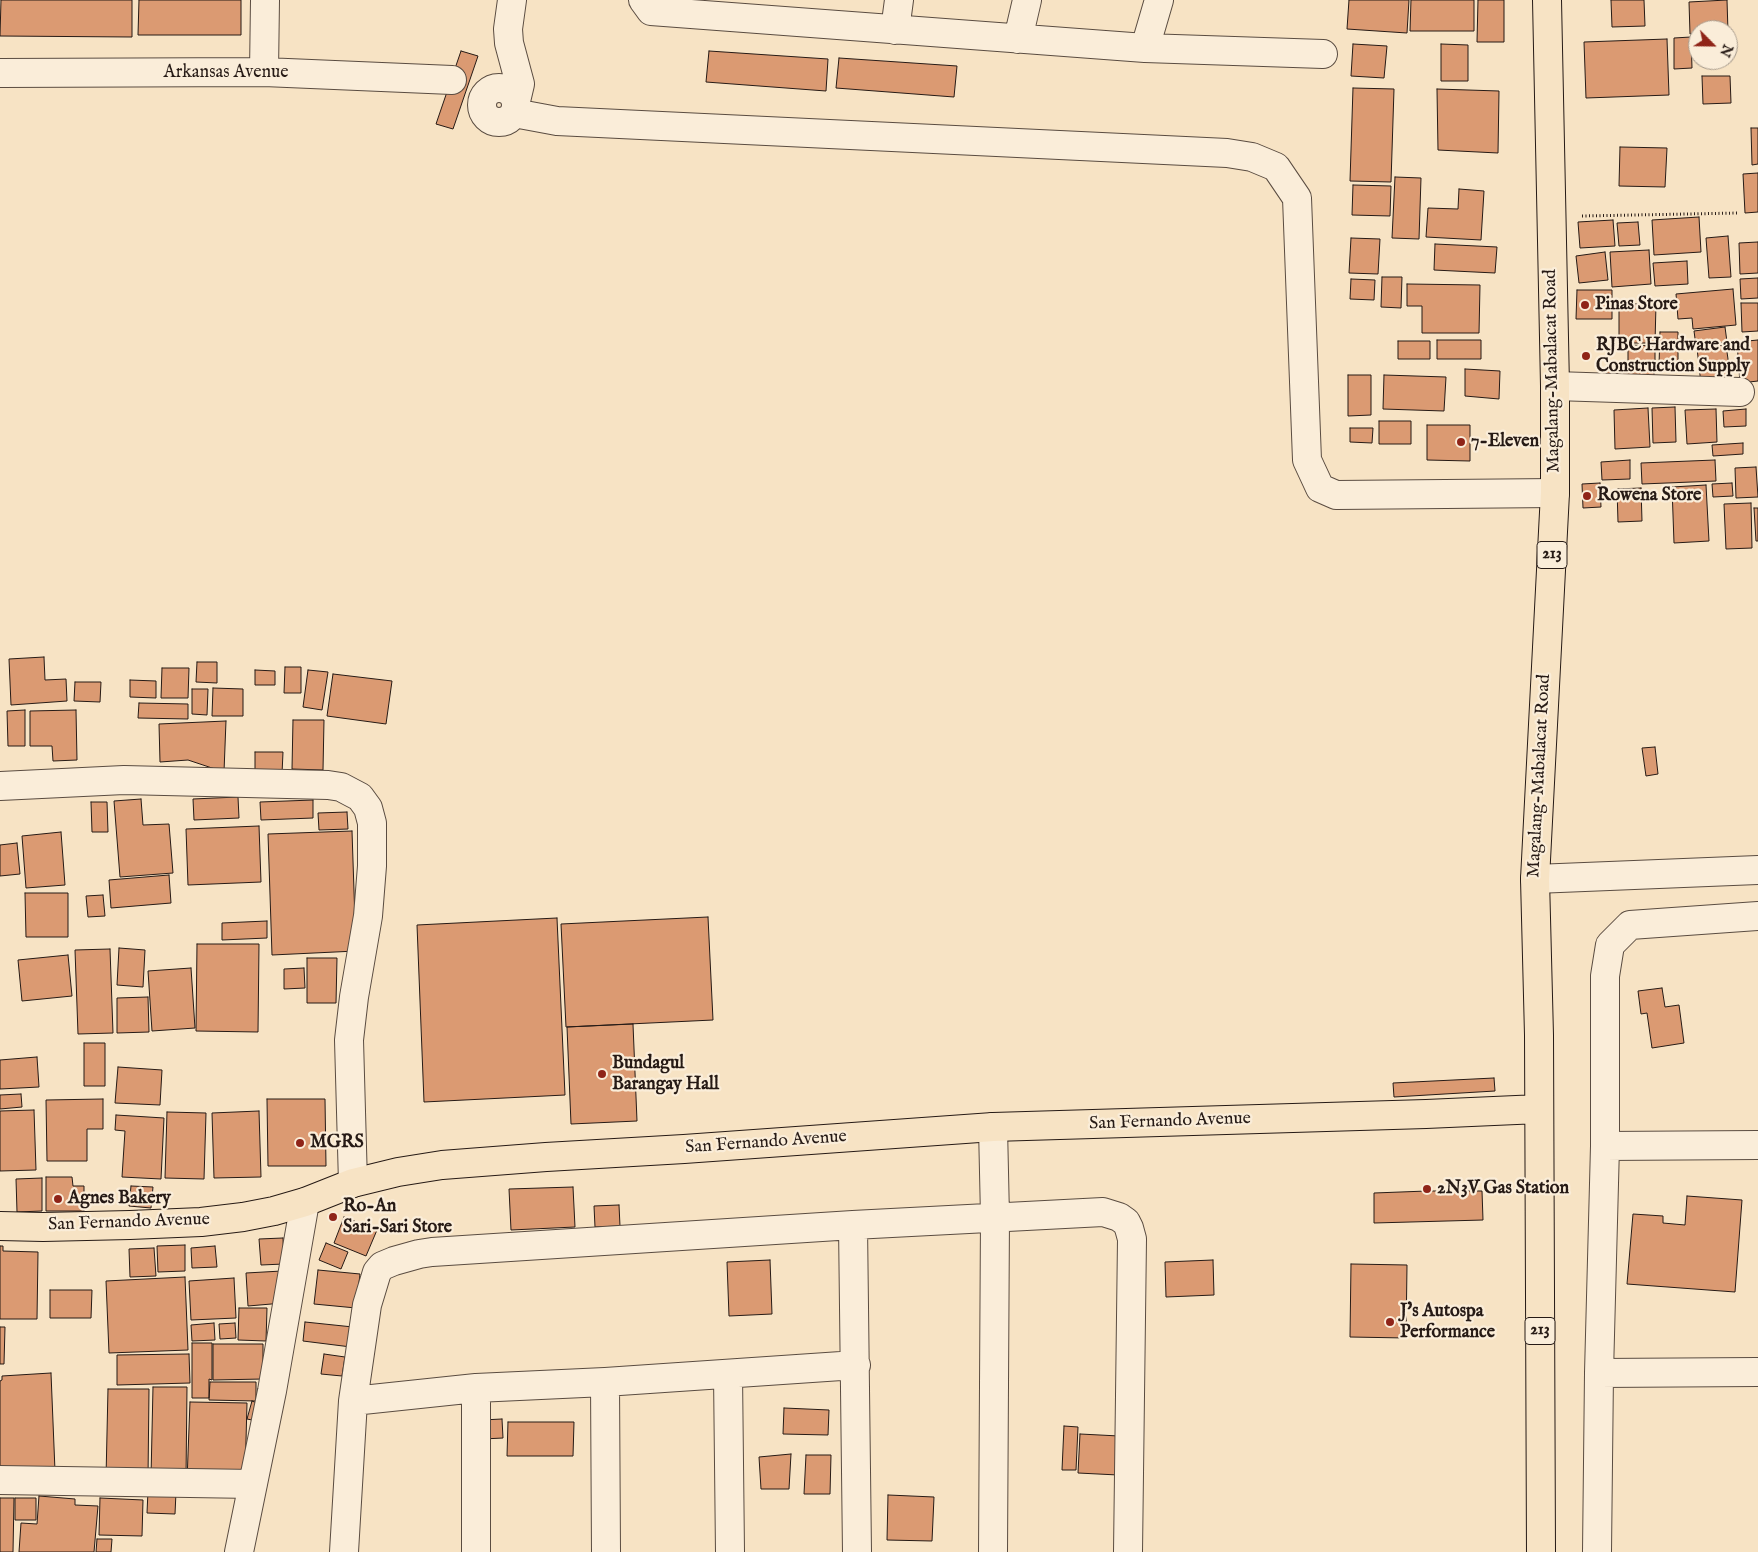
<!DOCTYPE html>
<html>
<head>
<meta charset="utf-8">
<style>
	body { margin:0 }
	#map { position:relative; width:1758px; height:1552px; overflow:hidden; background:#f7e3c4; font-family:"IM FELL English",serif }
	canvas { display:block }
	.north { position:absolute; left:1688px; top:20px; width:50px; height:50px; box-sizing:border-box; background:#faedd9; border:1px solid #a5998b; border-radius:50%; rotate:113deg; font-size:14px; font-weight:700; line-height:20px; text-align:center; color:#261a15 }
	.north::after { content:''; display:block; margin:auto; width:18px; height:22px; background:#8f2418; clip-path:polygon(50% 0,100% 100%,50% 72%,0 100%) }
</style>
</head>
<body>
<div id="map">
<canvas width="1758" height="1552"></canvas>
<div class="north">N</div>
</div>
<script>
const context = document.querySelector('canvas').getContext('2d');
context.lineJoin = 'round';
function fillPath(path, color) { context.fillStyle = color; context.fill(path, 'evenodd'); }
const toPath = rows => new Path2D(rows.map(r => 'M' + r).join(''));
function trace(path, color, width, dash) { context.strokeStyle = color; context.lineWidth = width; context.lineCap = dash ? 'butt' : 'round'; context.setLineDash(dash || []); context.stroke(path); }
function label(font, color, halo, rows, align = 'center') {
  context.font = font + ' "IM FELL English",serif'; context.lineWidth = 4.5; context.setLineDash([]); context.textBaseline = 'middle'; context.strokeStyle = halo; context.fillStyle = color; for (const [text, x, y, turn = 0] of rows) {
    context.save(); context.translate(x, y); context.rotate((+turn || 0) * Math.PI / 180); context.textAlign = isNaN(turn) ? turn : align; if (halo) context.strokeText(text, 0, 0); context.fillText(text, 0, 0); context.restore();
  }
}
const building = toPath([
	[1,0,132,0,132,37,0,36,1,0],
	[139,0,241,0,241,35,138,35,139,0],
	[1349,0,1409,0,1407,33,1347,29,1349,0],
	[1411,0,1474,0,1474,31,1410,31,1411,0],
	[1478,0,1504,0,1504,42,1477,42,1478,0],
	[1611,0,1644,0,1645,26,1612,27,1611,0],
	[1727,0,1728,32,1728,30,1698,30,1698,33,1690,34,1689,2,1727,0],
	[1691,37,1692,68,1674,69,1674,38,1691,37],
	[1667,39,1669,95,1586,98,1584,42,1667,39],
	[1353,44,1387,46,1384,78,1351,76,1353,44],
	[1441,44,1468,45,1468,81,1441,81,1441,44],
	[461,51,478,56,453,129,436,124,461,51],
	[709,51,828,59,826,91,706,82,709,51],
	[839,58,957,66,954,97,836,88,839,58],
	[1702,76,1730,76,1731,103,1703,104,1702,76],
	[1353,88,1394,89,1391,182,1350,181,1353,88],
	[1437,89,1499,91,1498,153,1438,150,1437,89],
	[1751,128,1758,128,1758,164,1752,165,1751,128],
	[1620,147,1667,148,1665,187,1619,186,1620,147],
	[1758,173,1758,212,1745,213,1743,174,1758,173],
	[1395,177,1421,178,1419,239,1392,238,1395,177],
	[1353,185,1391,186,1390,216,1352,215,1353,185],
	[1459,189,1484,191,1481,240,1426,237,1428,208,1458,209,1459,189],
	[1699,217,1701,252,1654,255,1652,220,1699,217],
	[1613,220,1615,246,1580,248,1578,222,1613,220],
	[1638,222,1640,245,1619,246,1617,223,1638,222],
	[1728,236,1731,277,1709,278,1706,238,1728,236],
	[1351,238,1380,239,1378,274,1349,273,1351,238],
	[1758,242,1758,273,1740,274,1739,243,1758,242],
	[1435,244,1497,247,1495,273,1434,270,1435,244],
	[1649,250,1651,284,1612,287,1610,252,1649,250],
	[1605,252,1608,280,1579,283,1576,256,1605,252],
	[1687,261,1688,284,1655,286,1653,263,1687,261],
	[1382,277,1402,277,1401,308,1381,307,1382,277],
	[1758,278,1758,298,1741,299,1740,279,1758,278],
	[1351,279,1375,280,1374,300,1350,299,1351,279],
	[1407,284,1480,285,1479,333,1422,333,1422,306,1407,306,1407,284],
	[1733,289,1736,325,1693,329,1692,318,1678,319,1676,294,1733,289],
	[1577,290,1612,290,1612,319,1576,319,1577,290],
	[1741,303,1758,303,1758,331,1742,332,1741,303],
	[1619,304,1656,304,1655,343,1619,343,1619,304],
	[1725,327,1727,342,1696,346,1694,331,1725,327],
	[1660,332,1678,332,1678,366,1659,366,1660,332],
	[1437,340,1481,340,1481,359,1437,359,1437,340],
	[1758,340,1758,381,1740,383,1737,342,1758,340],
	[1398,341,1430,341,1430,359,1398,359,1398,341],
	[1628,345,1655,346,1655,361,1628,361,1628,345],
	[1726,345,1731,380,1701,384,1697,348,1726,345],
	[1654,366,1654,383,1602,386,1602,369,1654,366],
	[1465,369,1500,371,1499,399,1465,396,1465,369],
	[1348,375,1371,375,1371,415,1348,416,1348,375],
	[1384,375,1446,377,1444,411,1383,409,1384,375],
	[1675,407,1676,442,1653,443,1652,408,1675,407],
	[1648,408,1650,447,1615,449,1614,410,1648,408],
	[1716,409,1717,442,1687,444,1685,410,1716,409],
	[1746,409,1746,426,1724,427,1723,411,1746,409],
	[1379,421,1411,421,1411,444,1379,444,1379,421],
	[1427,425,1470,425,1470,461,1427,460,1427,425],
	[1350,428,1373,428,1372,443,1350,442,1350,428],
	[1743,443,1743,454,1713,456,1712,445,1743,443],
	[1630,460,1630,479,1602,480,1601,462,1630,460],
	[1715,460,1716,481,1642,484,1641,463,1715,460],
	[1756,467,1758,497,1736,498,1735,468,1756,467],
	[1600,483,1601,507,1583,508,1582,484,1600,483],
	[1732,483,1733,496,1713,497,1712,484,1732,483],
	[1706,485,1709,541,1674,543,1672,487,1706,485],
	[1641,488,1642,521,1618,522,1617,489,1641,488],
	[1751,503,1752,548,1726,549,1724,504,1751,503],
	[1754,508,1758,508,1758,541,1756,541,1754,508],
	[44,657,45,680,66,679,67,701,11,705,9,659,44,657],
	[197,662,217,662,217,683,196,682,197,662],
	[285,667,301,667,301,693,284,693,285,667],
	[162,668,189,668,188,698,161,698,162,668],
	[255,670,275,671,275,685,255,685,255,670],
	[308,670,328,672,322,710,303,707,308,670],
	[333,674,392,681,386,724,327,716,333,674],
	[130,680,156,681,156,698,130,697,130,680],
	[75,682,101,682,100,702,74,701,75,682],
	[213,688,243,689,243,716,212,716,213,688],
	[192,689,208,689,207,715,192,714,192,689],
	[139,703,188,704,188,719,138,718,139,703],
	[25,710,25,746,8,746,7,711,25,710],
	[76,710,77,760,53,761,52,746,30,746,30,711,76,710],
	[293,720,324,720,323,770,292,769,293,720],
	[226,721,224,772,188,760,160,762,159,724,226,721],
	[1655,747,1658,774,1646,776,1642,748,1655,747],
	[255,752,283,752,282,774,255,774,255,752],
	[238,797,239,818,194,820,193,799,238,797],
	[141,799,143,825,169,824,173,873,120,877,114,801,141,799],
	[313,800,313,818,261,820,260,802,313,800],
	[91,802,107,802,108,832,92,832,91,802],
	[347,812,348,829,319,830,318,813,347,812],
	[259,826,261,882,188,885,186,829,259,826],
	[352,831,356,951,272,955,268,834,352,831],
	[61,832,65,885,26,888,22,836,61,832],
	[17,843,20,874,0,876,0,845,17,843],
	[169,875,171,903,111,908,109,880,169,875],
	[25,893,68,893,68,937,26,937,25,893],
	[103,895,105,916,88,917,86,896,103,895],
	[708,917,713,1020,566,1027,561,924,708,917],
	[557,918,565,1095,424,1102,417,925,557,918],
	[267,921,267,938,222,940,222,923,267,921],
	[197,944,259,944,258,1032,196,1031,197,944],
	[119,948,145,950,143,987,117,985,119,948],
	[110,949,113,1033,78,1034,75,950,110,949],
	[68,955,72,996,22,1001,18,960,68,955],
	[307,958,337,958,336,1003,307,1003,307,958],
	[191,968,195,1028,152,1031,148,971,191,968],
	[304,968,305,988,284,989,284,969,304,968],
	[1662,988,1665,1007,1679,1005,1684,1043,1652,1048,1647,1013,1641,1014,1638,991,1662,988],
	[148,997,149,1032,117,1033,117,998,148,997],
	[633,1024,637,1121,571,1124,567,1027,633,1024],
	[84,1043,105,1043,105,1086,84,1086,84,1043],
	[37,1057,39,1087,0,1089,0,1060,37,1057],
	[118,1067,162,1070,160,1105,115,1103,118,1067],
	[1494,1078,1495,1091,1394,1097,1393,1083,1494,1078],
	[21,1094,22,1107,0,1109,0,1095,21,1094],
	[103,1099,103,1129,87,1129,87,1161,47,1161,46,1100,103,1099],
	[267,1099,325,1099,326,1166,268,1166,267,1099],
	[34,1110,36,1170,0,1171,0,1111,34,1110],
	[259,1111,261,1177,214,1178,212,1113,259,1111],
	[167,1112,206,1113,204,1179,165,1178,167,1112],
	[116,1115,164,1118,161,1179,122,1177,125,1131,115,1130,116,1115],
	[46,1177,72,1177,73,1186,84,1186,84,1211,46,1211,46,1177],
	[42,1178,42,1211,17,1212,16,1179,42,1178],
	[131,1186,153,1187,151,1208,129,1206,131,1186],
	[573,1187,575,1227,511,1230,509,1189,573,1187],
	[1427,1191,1482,1191,1483,1220,1374,1223,1374,1193,1427,1191],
	[1687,1196,1742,1200,1735,1292,1627,1284,1633,1214,1663,1216,1663,1223,1685,1225,1687,1196],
	[619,1205,620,1226,595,1227,594,1206,619,1205],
	[344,1217,377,1230,366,1256,334,1243,344,1217],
	[283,1238,284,1264,261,1265,259,1239,283,1238],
	[326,1243,348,1252,341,1269,319,1260,326,1243],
	[185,1245,185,1271,158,1272,157,1246,185,1245],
	[0,1246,3,1246,3,1251,38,1252,37,1319,0,1319,0,1246],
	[215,1246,217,1267,192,1268,191,1248,215,1246],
	[154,1248,156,1276,130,1277,129,1249,154,1248],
	[770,1260,772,1314,729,1316,727,1262,770,1260],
	[1213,1260,1214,1295,1166,1297,1165,1262,1213,1260],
	[1351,1264,1407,1265,1406,1338,1350,1337,1351,1264],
	[318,1270,360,1274,356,1308,314,1304,318,1270],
	[282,1271,283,1303,248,1306,246,1273,282,1271],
	[185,1277,188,1350,109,1353,106,1281,185,1277],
	[234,1278,236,1318,191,1320,189,1281,234,1278],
	[50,1290,92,1290,91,1318,50,1318,50,1290],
	[239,1308,267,1308,266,1341,238,1340,239,1308],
	[305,1322,353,1327,351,1347,303,1341,305,1322],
	[214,1323,215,1340,192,1341,191,1325,214,1323],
	[235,1323,236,1338,220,1339,219,1324,235,1323],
	[0,1327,5,1327,4,1364,0,1364,0,1327],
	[192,1343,212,1343,212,1380,209,1379,209,1398,192,1398,192,1343],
	[213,1344,263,1344,263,1379,213,1380,213,1344],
	[189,1354,190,1383,117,1385,117,1355,189,1354],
	[324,1354,345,1357,342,1376,321,1374,324,1354],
	[51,1373,55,1471,0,1473,0,1381,2,1380,2,1376,51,1373],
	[210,1382,256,1382,256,1401,209,1400,210,1382],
	[153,1387,187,1387,186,1478,151,1477,153,1387],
	[108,1389,149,1389,148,1478,106,1478,108,1389],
	[252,1401,262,1405,257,1421,247,1419,252,1401],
	[190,1402,247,1403,245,1478,187,1481,190,1402],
	[784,1408,829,1410,828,1435,783,1434,784,1408],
	[502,1419,503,1438,483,1439,482,1420,502,1419],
	[508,1422,574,1422,573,1456,507,1456,508,1422],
	[1064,1426,1078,1427,1076,1470,1062,1470,1064,1426],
	[1080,1434,1119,1436,1118,1475,1078,1473,1080,1434],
	[791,1454,789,1489,761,1489,759,1457,791,1454],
	[806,1455,831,1455,830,1494,804,1494,806,1455],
	[148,1491,176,1492,175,1514,147,1513,148,1491],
	[888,1495,934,1497,932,1541,887,1540,888,1495],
	[39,1496,75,1499,75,1505,98,1506,94,1552,19,1552,21,1523,37,1524,39,1496],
	[0,1498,14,1498,13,1552,0,1552,0,1498],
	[15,1498,36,1498,36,1520,15,1520,15,1498],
	[100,1498,143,1500,142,1536,99,1535,100,1498],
	[97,1539,112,1539,111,1552,96,1552,97,1539]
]);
const path = toPath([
	[1582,216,1739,213]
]);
const minor = toPath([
	[512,0,508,29,509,43,520,84,516,101],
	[643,0,651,11,1145,48,1159,0],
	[895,30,899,0],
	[1018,39,1027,0],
	[1145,48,1323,54],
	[264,72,265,0],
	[0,73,264,72,452,80],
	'482 105a17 17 0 1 1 34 0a17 17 0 1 1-34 0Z',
	[514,113,557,121,1227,153,1252,157,1276,167,1297,198,1307,460,1320,488,1336,495,1555,493],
	[1555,386,1740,392],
	[0,786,124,780,328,785,341,787,360,797,368,808,372,823,372,866,368,916,354,997,349,1040,353,1183],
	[1535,879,1758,870],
	[1758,916,1630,925,1610,945,1605,976,1605,1146,1758,1145],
	[993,1127,995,1217,993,1552],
	[853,1225,857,1552],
	[1599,1373,1758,1372],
	[728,1374,730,1552],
	[605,1382,606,1552],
	[476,1388,476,1552],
	[353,1401,476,1388,605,1382,856,1365],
	[0,1480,253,1484],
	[239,1552,272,1391,305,1202],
	[344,1552,353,1401,367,1305,377,1272,382,1266,394,1261,419,1254,432,1252,853,1225,1103,1212,1119,1217,1126,1222,1129,1228,1132,1239,1128,1552],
	[1597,1552,1599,1373,1605,1146]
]);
const major = toPath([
	[0,1226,43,1227,130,1225,201,1222,243,1217,274,1211,305,1202,353,1183,398,1172,442,1165,546,1157,684,1149,993,1127,1426,1114,1539,1109],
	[1541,1552,1539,1035,1535,879,1555,493,1555,386,1547,0]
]);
const markers = [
	[1585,305,5,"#8f2418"],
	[1586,356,5,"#8f2418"],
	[1461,442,5,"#8f2418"],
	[1587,496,5,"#8f2418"],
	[602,1074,5,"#8f2418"],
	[300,1143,5,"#8f2418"],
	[1427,1189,5,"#8f2418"],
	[58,1199,5,"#8f2418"],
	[333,1217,5,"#8f2418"],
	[1390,1322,5,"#8f2418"]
];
const shields = [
	[1552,555,30],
	[1540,1331,30]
];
const shieldNames = [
	["213",1552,555],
	["213",1540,1331]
];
const streetNames = [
	["Arkansas Avenue",226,73],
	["Magalang-Mabalacat Road",1553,371,-91],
	["Magalang-Mabalacat Road",1540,776,-87],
	["San Fernando Avenue",1170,1122,-2],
	["San Fernando Avenue",766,1143,-4],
	["San Fernando Avenue",129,1223,-2]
];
const poiNames = [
	["Pinas Store",1595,305],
	["RJBC Hardware and",1596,346],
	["Construction Supply",1596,367],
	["7-Eleven",1471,442],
	["Rowena Store",1597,496],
	["Bundagul",612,1064],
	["Barangay Hall",612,1085],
	["MGRS",310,1143],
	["2N3V Gas Station",1437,1189],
	["Agnes Bakery",68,1199],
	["Ro-An",343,1207],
	["Sari-Sari Store",343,1228],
	["J's Autospa",1400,1312],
	["Performance",1400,1333]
];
fillPath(building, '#db9a72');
trace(building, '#261a15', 1);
trace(minor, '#5a4c41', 30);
trace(major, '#261a15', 30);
trace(path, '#261a15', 3, [1, 2.5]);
trace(minor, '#faedd9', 28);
trace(major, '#f7e3c4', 28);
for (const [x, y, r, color] of markers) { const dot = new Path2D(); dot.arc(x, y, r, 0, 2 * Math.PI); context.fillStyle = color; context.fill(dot); trace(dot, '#faedd9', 2); }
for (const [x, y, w] of shields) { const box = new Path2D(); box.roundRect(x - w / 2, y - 13.5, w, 27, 4); context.fillStyle = '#faedd9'; context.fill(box); trace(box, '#261a15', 1); }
label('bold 16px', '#261a15', null, shieldNames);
label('18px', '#261a15', '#faedd9', streetNames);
label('bold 18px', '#261a15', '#faedd9', poiNames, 'left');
</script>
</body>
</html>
